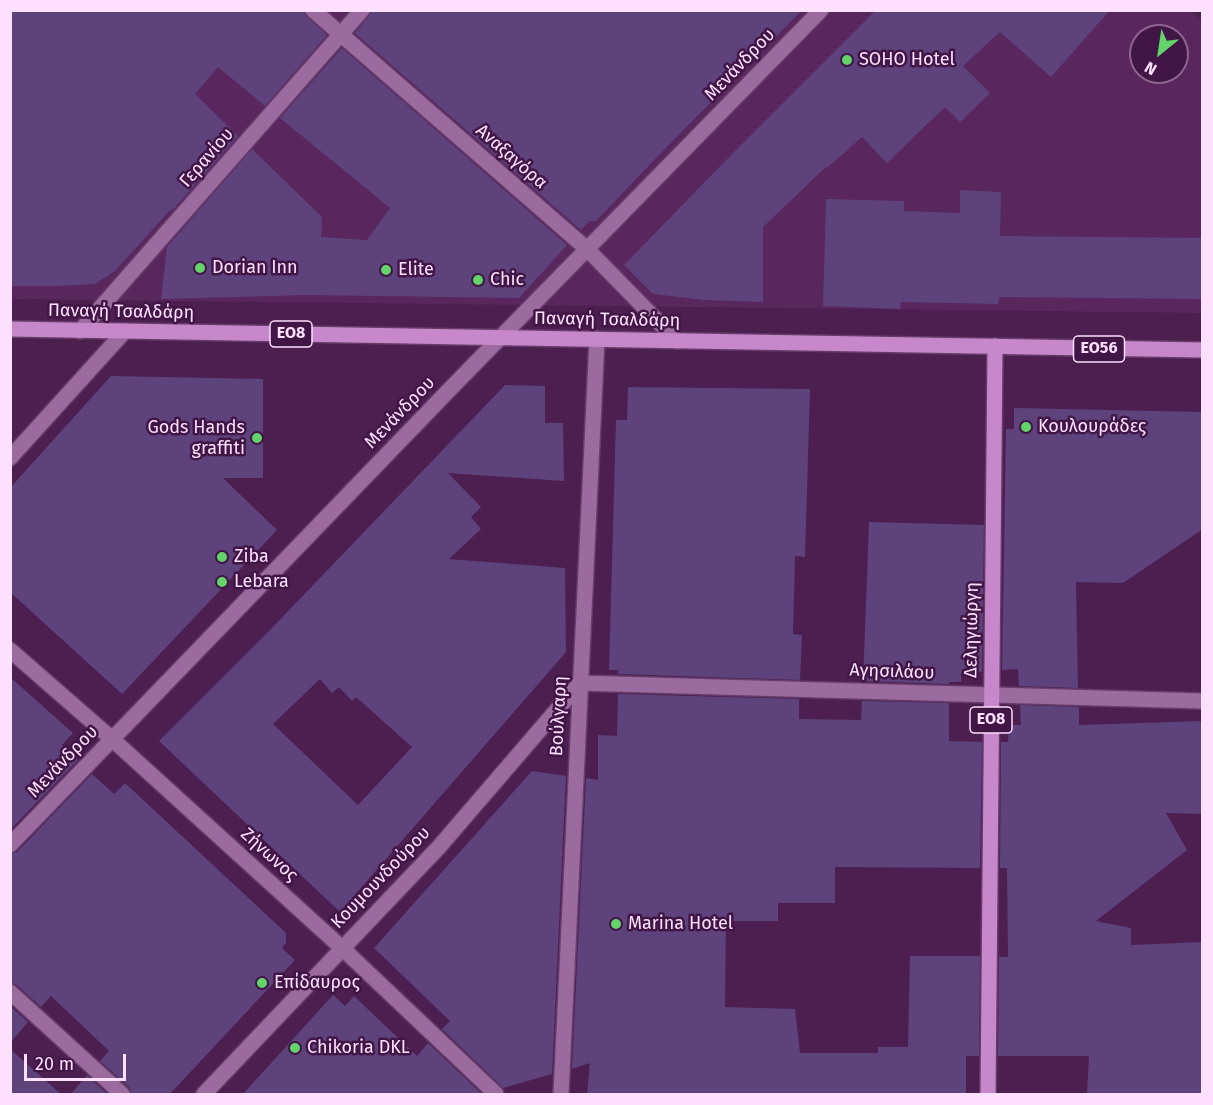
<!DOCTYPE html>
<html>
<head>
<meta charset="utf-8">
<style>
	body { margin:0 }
	#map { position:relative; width:1213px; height:1105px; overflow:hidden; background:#4c1f50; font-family:"Fira Sans",sans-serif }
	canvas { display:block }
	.frame { position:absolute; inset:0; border:12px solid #fce0fd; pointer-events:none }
	.north { position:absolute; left:1129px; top:24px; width:60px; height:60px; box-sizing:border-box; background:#411545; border:2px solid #8c668f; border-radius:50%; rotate:210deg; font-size:16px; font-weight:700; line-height:24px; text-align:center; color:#fce0fd }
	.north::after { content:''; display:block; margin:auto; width:21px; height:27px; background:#62d469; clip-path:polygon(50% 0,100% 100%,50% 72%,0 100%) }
	.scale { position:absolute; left:24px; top:1054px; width:102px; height:27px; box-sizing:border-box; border:3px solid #fce0fd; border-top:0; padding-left:8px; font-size:18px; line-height:21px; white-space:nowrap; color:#fce0fd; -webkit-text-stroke:4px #411545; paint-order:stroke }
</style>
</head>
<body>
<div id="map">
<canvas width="1213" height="1105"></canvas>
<div class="frame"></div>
<div class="north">N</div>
<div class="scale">20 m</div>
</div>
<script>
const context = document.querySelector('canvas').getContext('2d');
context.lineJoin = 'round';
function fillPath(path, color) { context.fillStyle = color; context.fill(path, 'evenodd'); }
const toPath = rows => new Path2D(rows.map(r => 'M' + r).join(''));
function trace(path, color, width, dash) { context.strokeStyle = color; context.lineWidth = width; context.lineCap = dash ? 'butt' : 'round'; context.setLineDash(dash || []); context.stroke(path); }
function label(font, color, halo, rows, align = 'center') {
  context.font = font + ' "Fira Sans",sans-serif'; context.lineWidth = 5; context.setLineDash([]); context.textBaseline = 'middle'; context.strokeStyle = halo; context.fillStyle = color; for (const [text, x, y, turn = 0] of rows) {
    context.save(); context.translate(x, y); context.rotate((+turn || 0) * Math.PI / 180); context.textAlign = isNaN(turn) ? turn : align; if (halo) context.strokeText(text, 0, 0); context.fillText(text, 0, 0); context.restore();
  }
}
const built = toPath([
	[1191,10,1202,21,1202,313,11,299,11,11],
	[1141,36,1177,36,1177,72,1141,72]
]);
const building = toPath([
	[10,10,304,10,307,17,327,35,265,106,218,67,195,94,238,136,171,212,172,208,115,271,95,284,59,286,10,286],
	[372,10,802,10,656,158,596,221,589,221,581,230,355,33,369,16],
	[876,10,1110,10,1051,77,1000,32,963,66,990,93,960,122,945,107,887,163,862,137,827,168,827,166,763,227,763,302,704,300,653,294,624,265,735,151],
	[342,48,567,245,519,298,306,295,161,299,167,247,252,149,322,217,321,237,367,240,390,208,280,118],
	[960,190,1001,192,1000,236,1203,238,1203,299,999,297,998,304,901,302,900,309,823,306,826,199,904,201,904,211,960,213],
	[111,376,263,379,263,478,223,478,277,530,122,694,10,592,10,488],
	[505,385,545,386,545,423,563,423,564,481,448,473,481,507,471,517,481,529,449,559,565,568,566,652,340,912,159,741,270,630],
	[320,679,332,693,339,687,352,701,356,697,412,747,358,805,273,724],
	[628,387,810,389,805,557,795,556,793,634,802,635,800,680,618,674,618,670,609,670,616,420,627,420],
	[1014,408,1203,412,1203,529,1123,583,1076,582,1078,688,1019,686,1018,669,1002,670,1006,429,1014,429],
	[869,522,984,525,982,672,961,673,961,682,949,682,949,684,863,681],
	[10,677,73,733,62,745,78,760,10,830],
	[618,694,799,699,799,719,861,720,862,701,949,703,949,741,982,742,980,868,835,867,835,903,778,903,778,921,726,921,725,1007,795,1009,800,1053,878,1053,878,1047,908,1047,910,956,980,956,979,1056,966,1056,966,1095,587,1095,590,1063,572,1069,586,778,598,780,598,735,617,736],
	[1020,705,1079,707,1079,725,1203,721,1203,814,1166,813,1187,850,1096,921,1131,928,1131,945,1203,942,1203,1095,1087,1095,1089,1056,998,1056,999,957,1008,957,1007,868,1000,868,1001,742,1008,742,1009,725,1021,725],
	[532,771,566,776,552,1074,503,1088,442,1029,450,1021,374,948],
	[92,774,114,794,125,783,286,933,286,943,282,948,295,960,169,1095,132,1095,129,1087,100,1061,109,1051,51,996,41,1007,17,985,10,982,10,854,17,852],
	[333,995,345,1006,354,996,417,1056,428,1043,482,1094,242,1095],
	[10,1006,28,1022,10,1043],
	[10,1049,62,1095,10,1095],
	[87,1075,108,1095,70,1095]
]);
const minor = toPath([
	[313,10,587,249,677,341],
	[80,331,362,10],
	[10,458,125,331],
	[10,650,112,739,342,948,496,1094],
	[10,845,452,387,821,10],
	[10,992,122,1094],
	[204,1094,439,847,580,683,1202,701],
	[561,1094,597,339]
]);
const major = toPath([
	[10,329,1202,350],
	[988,1094,995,346]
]);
const markers = [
	[847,60,6,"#62d469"],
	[200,268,6,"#62d469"],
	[386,270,6,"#62d469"],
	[478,280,6,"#62d469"],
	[1026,427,6,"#62d469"],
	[257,438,6,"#62d469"],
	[222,557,6,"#62d469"],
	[222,582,6,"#62d469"],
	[616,924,6,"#62d469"],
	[262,983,6,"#62d469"],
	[295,1048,6,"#62d469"]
];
const shields = [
	[291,334,42],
	[1099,349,51],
	[991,720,42]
];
const shieldNames = [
	["ΕΟ8",291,334],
	["ΕΟ56",1099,349],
	["ΕΟ8",991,720]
];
const poiNames = [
	["SOHO Hotel",859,60],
	["Dorian Inn",212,268],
	["Elite",398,270],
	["Chic",490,280],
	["Κουλουράδες",1038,427],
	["Gods Hands",245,428,"right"],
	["graffiti",245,449,"right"],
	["Ziba",234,557],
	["Lebara",234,582],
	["Marina Hotel",628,924],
	["Επίδαυρος",274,983],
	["Chikoria DKL",307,1048]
];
const streetNames = [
	["Μενάνδρου",740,65,-46],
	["Αναξαγόρα",511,157,41],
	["Γερανίου",207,158,-49],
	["Παναγή Τσαλδάρη",121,312,1],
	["Παναγή Τσαλδάρη",607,320,1],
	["Μενάνδρου",400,413,-46],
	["Δεληγιώργη",972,630,-89],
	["Αγησιλάου",892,672,2],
	["Βούλγαρη",559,716,-87],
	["Μενάνδρου",63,762,-46],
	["Ζήνωνος",269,855,42],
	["Κουμουνδούρου",381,878,-46]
];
fillPath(built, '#59265d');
fillPath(building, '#5e427c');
trace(minor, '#663d69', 18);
trace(major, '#663d69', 18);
trace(minor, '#9b6a9f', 15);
trace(major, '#c787cb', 15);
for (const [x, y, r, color] of markers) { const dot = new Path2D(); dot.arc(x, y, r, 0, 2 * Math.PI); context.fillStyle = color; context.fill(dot); trace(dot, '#411545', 2); }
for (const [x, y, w] of shields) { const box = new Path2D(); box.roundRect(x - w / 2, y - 13, w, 26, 4.5); context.fillStyle = '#411545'; context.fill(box); trace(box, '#fce0fd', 1.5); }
label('bold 16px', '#fce0fd', null, shieldNames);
label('18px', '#fce0fd', '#411545', poiNames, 'left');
label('18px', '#fce0fd', '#411545', streetNames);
</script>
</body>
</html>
